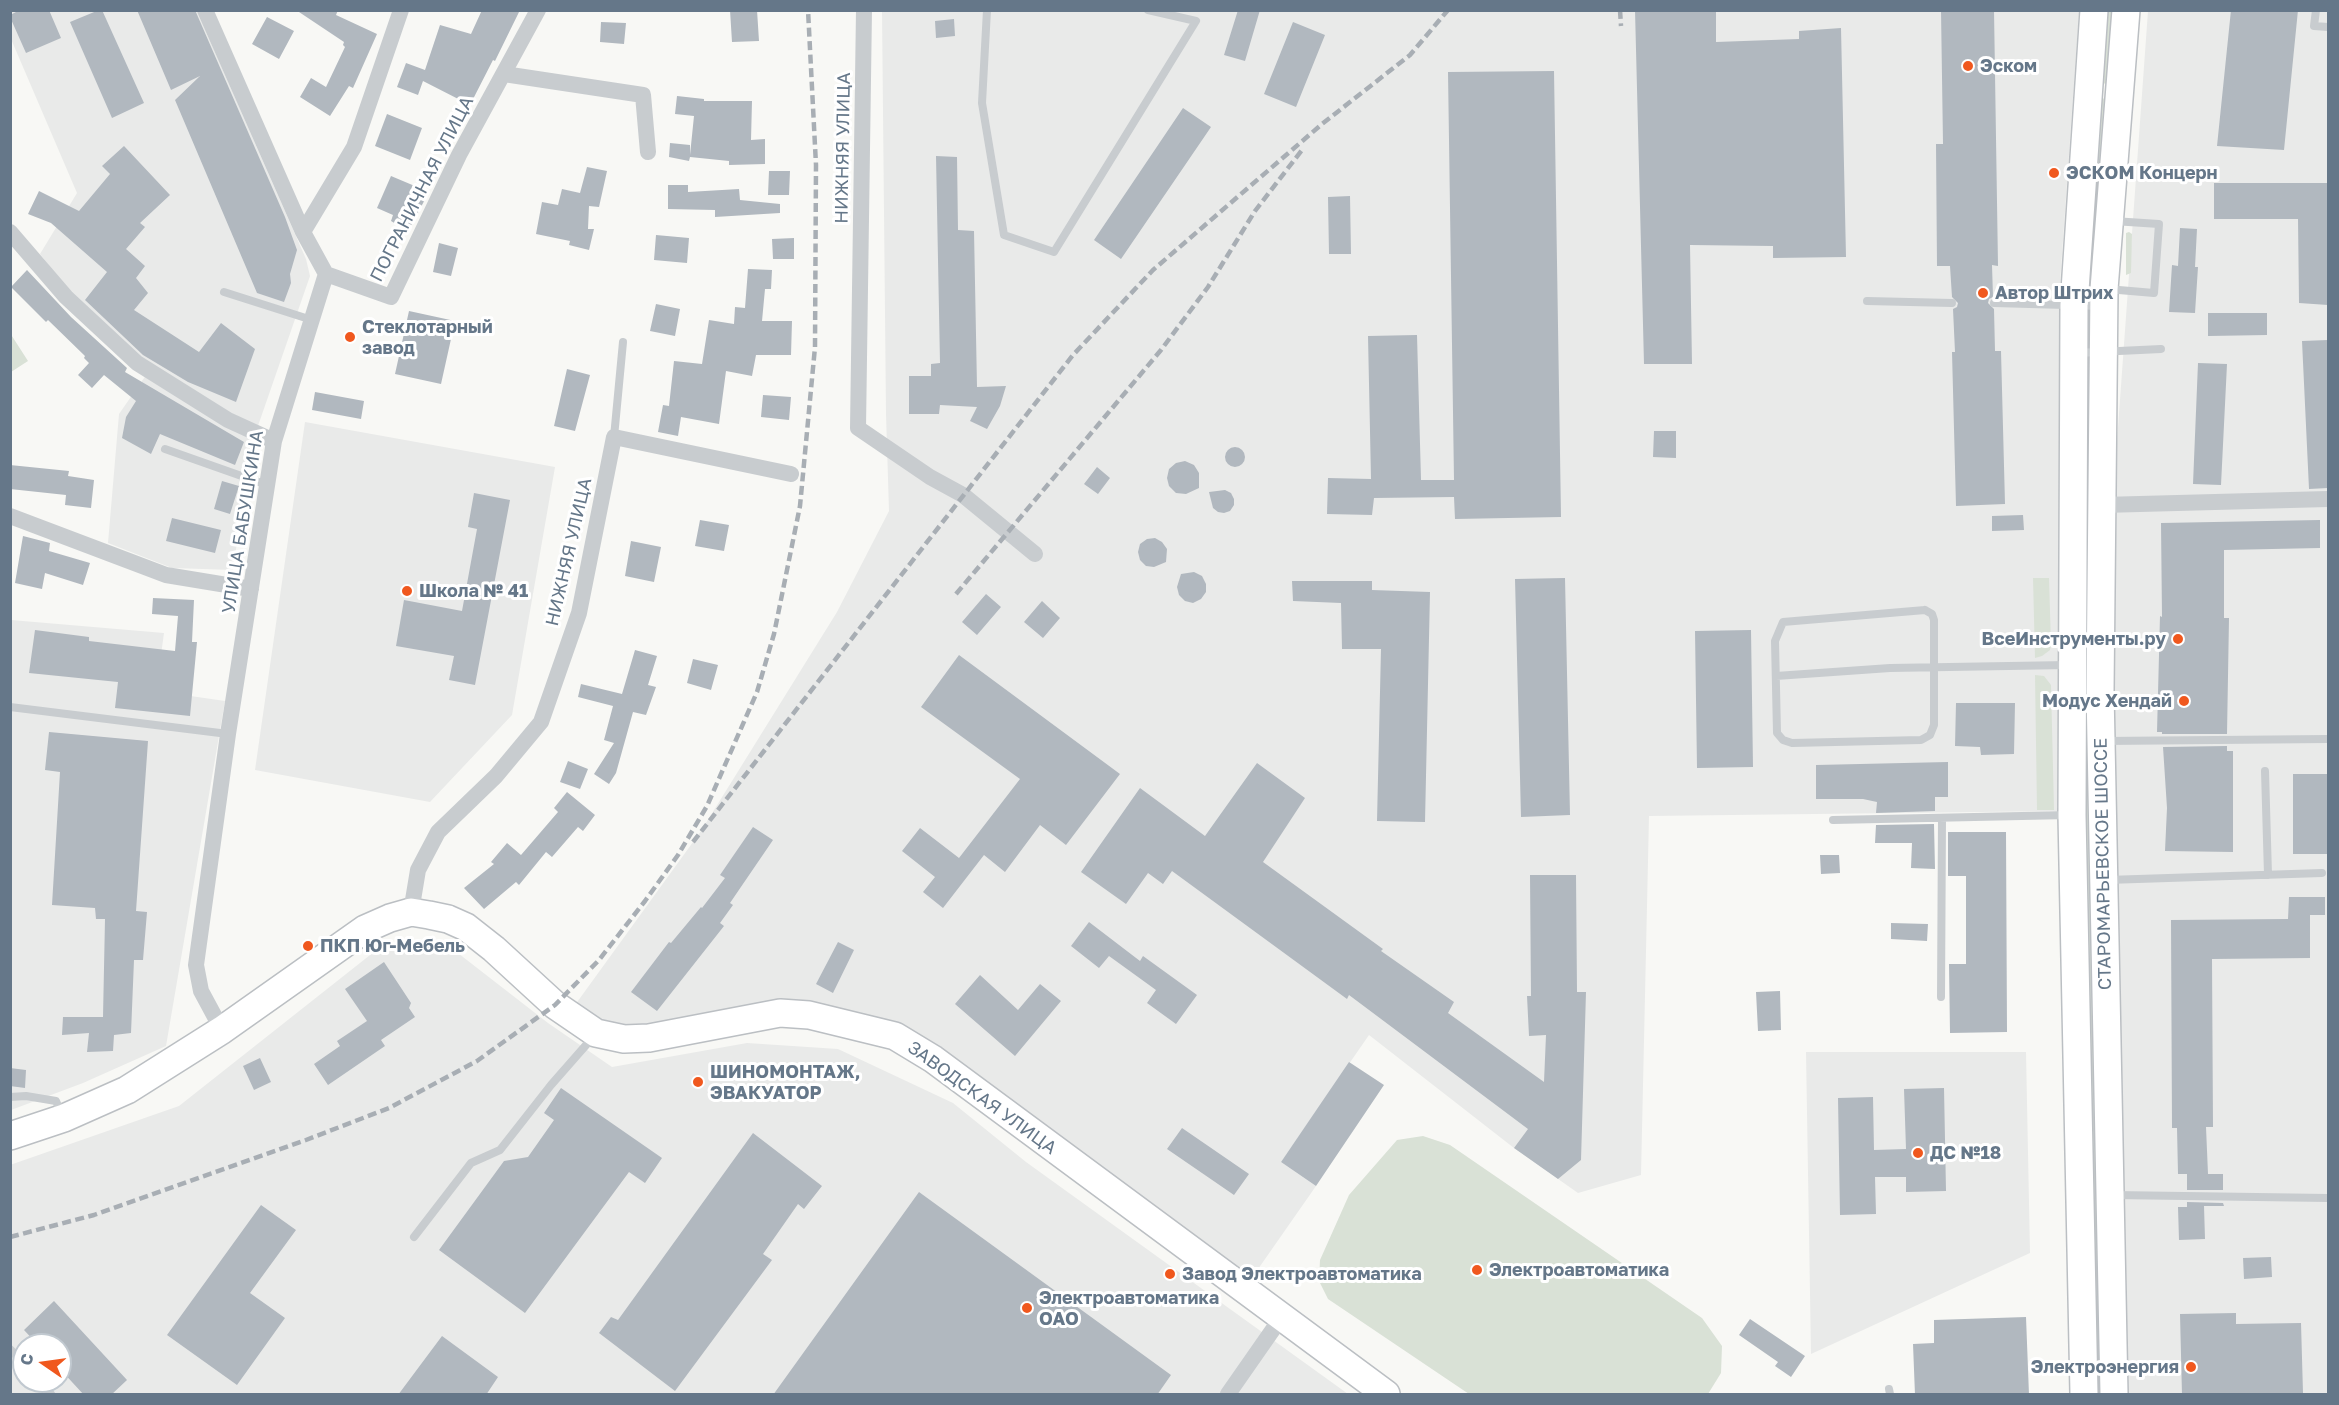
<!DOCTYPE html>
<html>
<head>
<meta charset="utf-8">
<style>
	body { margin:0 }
	#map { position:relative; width:2339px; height:1405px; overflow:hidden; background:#f8f8f5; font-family:"Golos Text",sans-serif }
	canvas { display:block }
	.frame { position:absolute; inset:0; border:12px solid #657789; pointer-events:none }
	.north { position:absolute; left:12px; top:1333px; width:60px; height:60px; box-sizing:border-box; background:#fff; border:2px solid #c1c9d0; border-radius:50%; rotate:283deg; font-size:16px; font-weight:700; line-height:24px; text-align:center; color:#657789 }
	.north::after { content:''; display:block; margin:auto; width:21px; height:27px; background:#f0581e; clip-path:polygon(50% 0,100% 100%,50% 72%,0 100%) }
</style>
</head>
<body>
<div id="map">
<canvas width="2339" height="1405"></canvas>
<div class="frame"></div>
<div class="north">С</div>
</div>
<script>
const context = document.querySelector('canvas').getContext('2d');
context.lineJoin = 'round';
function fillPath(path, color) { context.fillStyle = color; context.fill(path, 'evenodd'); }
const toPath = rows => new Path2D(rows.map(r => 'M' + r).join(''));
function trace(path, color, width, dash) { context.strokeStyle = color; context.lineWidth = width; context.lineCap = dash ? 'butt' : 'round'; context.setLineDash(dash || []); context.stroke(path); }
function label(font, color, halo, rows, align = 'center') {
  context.font = font + ' "Golos Text",sans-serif'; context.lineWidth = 6; context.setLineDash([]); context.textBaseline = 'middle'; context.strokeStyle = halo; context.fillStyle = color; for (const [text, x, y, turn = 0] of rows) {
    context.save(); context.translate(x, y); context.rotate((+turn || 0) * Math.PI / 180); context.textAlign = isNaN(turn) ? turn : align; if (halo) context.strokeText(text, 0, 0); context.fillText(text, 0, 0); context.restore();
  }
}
const built = toPath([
	[10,11,197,11,306,259,310,276,251,446,233,570,172,568,108,543,119,414,151,368,70,293,40,254,77,193,11,39],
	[882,11,2079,11,2059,297,2063,811,1649,816,1641,1175,1578,1193,1514,1148,1369,1035,1281,1162,1316,1186,1249,1282,899,1025,624,1028,600,1023,575,1005,701,831,837,612,889,511,886,414],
	[2148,11,2328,11,2328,1394,2123,1394,2111,874,2113,497],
	[305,422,555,467,512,715,430,802,255,770],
	[11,620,164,633,156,691,225,701,166,1046,83,1083,11,1110],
	[445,943,548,1023,612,1067,747,1043,838,1049,953,1103,1026,1162,1348,1394,11,1394,10,1165,179,1106,384,944],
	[24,1345,60,1345,60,1381,24,1381],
	[1806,1052,2026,1052,2030,1253,1811,1354]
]);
const green = toPath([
	[2103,11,2118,11,2112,84,2097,83],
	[2096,98,2110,99,2093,275,2086,274],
	[2129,232,2132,234,2131,273,2126,275,2126,233],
	[10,333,28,361,11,372,10,372],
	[2084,395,2090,395,2106,1394,2095,1394,2083,966],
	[2033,578,2049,578,2051,645,2050,650,2042,656,2035,658],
	[2035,675,2044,676,2051,685,2054,810,2037,810],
	[1423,1136,1450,1145,1702,1318,1722,1346,1721,1373,1708,1394,1469,1394,1328,1299,1319,1281,1320,1260,1349,1195,1397,1140]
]);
const building = toPath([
	[20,10,49,10,61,38,26,53,10,17,10,15],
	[99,10,102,10,144,103,112,118,70,22],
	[137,10,195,10,285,217,297,250,290,274,291,283,284,302,257,293,175,100,200,76,171,90],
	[296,10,338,10,336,15,377,34,353,88,349,86,330,116,300,97,311,78,326,87,345,47,343,45,344,42],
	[482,10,520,10,495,61,493,60,470,105,423,81,418,95,397,87,406,63,425,70,440,25,471,34],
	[730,10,757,10,759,41,732,42],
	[1238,10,1260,10,1245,61,1224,55],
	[1635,10,1716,10,1716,42,1799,39,1799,31,1841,28,1846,257,1773,258,1773,246,1690,245,1692,364,1644,364],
	[1941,10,1994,10,1998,266,1992,265,1993,297,1989,299,1988,303,1994,309,1995,351,2001,351,2005,504,1956,506,1952,352,1955,352,1953,309,1957,307,1958,303,1952,297,1950,266,1937,266,1936,144,1943,144],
	[2231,10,2298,10,2284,150,2217,146],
	[267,17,294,31,279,59,252,44],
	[954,19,955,36,936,38,935,21],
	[601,22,626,23,624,44,600,42],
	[1293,22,1325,35,1296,107,1264,94],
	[1554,71,1561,517,1455,519,1454,497,1374,498,1372,515,1327,514,1328,478,1371,479,1368,336,1417,335,1421,480,1454,480,1448,72],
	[677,96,704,99,704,101,752,101,751,140,765,139,765,164,729,165,729,161,690,157,689,161,669,157,670,143,690,145,690,155,694,116,675,114],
	[1183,108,1211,127,1121,259,1094,240],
	[387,114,422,128,410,160,375,146],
	[124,146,170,195,140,223,145,227,126,249,145,266,136,278,148,293,134,310,199,352,221,323,255,349,236,402,188,382,143,355,85,300,107,272,51,223,28,214,39,191,79,211,110,174,102,166],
	[936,156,957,157,958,230,974,231,977,387,1006,386,1000,406,987,429,970,421,977,407,940,405,939,414,909,414,909,376,931,376,931,364,940,363],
	[587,167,607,171,599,207,589,206,588,229,594,229,589,250,569,245,570,241,536,234,542,202,558,205,562,189,580,193],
	[769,171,790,171,789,195,768,195],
	[391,176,429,192,408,231,391,221,393,215,377,208],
	[2214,183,2328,183,2328,305,2299,303,2298,219,2214,219],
	[668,185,688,185,688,192,739,189,740,200,780,204,780,213,715,217,715,210,668,209],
	[1350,196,1351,254,1329,254,1328,197],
	[2180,228,2197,229,2195,267,2198,267,2195,313,2169,312,2172,265,2178,266],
	[656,235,689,238,687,263,654,260],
	[794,238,794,259,773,259,772,239],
	[439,243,458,248,451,276,433,272],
	[748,269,772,270,771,289,765,289,762,321,792,321,791,355,756,355,752,376,726,371,719,424,681,417,678,436,658,432,663,405,669,406,674,361,702,364,709,320,734,324,735,307,745,308],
	[27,270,71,317,127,368,125,372,244,442,235,465,160,434,151,454,122,438,126,417,136,401,104,375,92,388,78,375,89,363,84,358,85,356,48,320,46,322,11,287],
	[656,304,680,309,675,336,650,331],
	[409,311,455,321,441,384,395,374],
	[2208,313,2267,313,2267,335,2208,336],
	[2328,340,2328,488,2309,489,2302,341],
	[2198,363,2227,364,2221,485,2193,484],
	[567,369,590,375,575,431,554,426],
	[315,392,364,401,361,419,312,410],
	[763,395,791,397,789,420,761,417],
	[1654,431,1676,431,1676,458,1653,457],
	'1225 457a10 10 0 1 1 20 0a10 10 0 1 1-20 0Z',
	[1185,461,1194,465,1199,473,1199,488,1186,494,1176,493,1169,486,1167,478,1169,469,1176,463],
	[10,465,69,471,68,476,94,480,91,508,65,505,66,495,10,489],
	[1097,467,1110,478,1098,494,1084,484],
	[222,481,239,486,230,514,214,509],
	[1225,490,1231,493,1234,499,1234,505,1230,511,1224,513,1218,512,1213,508,1209,492],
	[474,493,510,500,475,685,449,680,454,656,396,646,404,600,462,611,477,529,468,527],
	[2023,515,2024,530,1992,531,1992,516],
	[172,518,221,530,215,553,166,541],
	[700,520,729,525,724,551,695,546],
	[2320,520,2320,548,2224,550,2224,618,2229,618,2227,734,2162,734,2162,732,2157,732,2160,616,2162,617,2161,523],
	[23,536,50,543,49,551,90,563,83,585,45,573,42,589,15,583],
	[1155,538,1162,542,1167,549,1166,562,1154,567,1146,566,1140,560,1138,552,1140,544,1147,539],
	[631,541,661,547,654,582,625,576],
	[1194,572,1202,576,1206,584,1206,592,1201,599,1193,603,1185,601,1179,595,1177,587,1181,574],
	[1565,578,1570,815,1521,817,1515,579],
	[1292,581,1372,581,1372,590,1430,592,1425,822,1377,821,1381,649,1342,649,1341,603,1293,601],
	[986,594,1001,607,977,635,962,622],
	[153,598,194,600,192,642,197,642,190,716,115,708,118,682,29,673,35,630,89,637,89,641,175,651,178,616,152,614],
	[1042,601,1060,618,1043,638,1024,622],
	[1751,630,1753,767,1697,768,1695,631],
	[635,650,657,656,648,685,656,687,646,715,633,712,616,773,609,784,594,774,614,743,604,740,613,706,578,697,581,684,622,694],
	[959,655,1120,774,1066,845,1040,825,1005,872,984,855,943,908,923,892,935,877,902,851,920,828,959,858,1020,779,921,707],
	[693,659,718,665,711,690,687,683],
	[1956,703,2015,703,2014,754,1981,755,1980,747,1955,746],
	[49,732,148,741,136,911,147,912,143,960,134,960,131,1033,114,1035,113,1051,87,1052,89,1033,62,1035,63,1017,103,1017,105,919,96,919,95,908,52,905,60,772,45,770],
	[2227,746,2227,751,2233,751,2233,852,2165,851,2167,808,2163,747],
	[568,761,588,769,580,789,560,782],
	[1948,762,1948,797,1935,797,1935,811,1876,813,1877,802,1863,799,1816,799,1816,765],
	[1257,763,1305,798,1263,862,1383,949,1381,951,1454,1002,1448,1013,1544,1082,1546,1035,1529,1036,1527,996,1531,996,1530,875,1576,875,1577,992,1586,992,1581,1160,1558,1179,1514,1148,1528,1129,1349,995,1347,999,1172,871,1163,884,1148,873,1126,904,1081,872,1140,788,1205,836],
	[2293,774,2328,774,2328,854,2293,854],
	[567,792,595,815,583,831,578,827,552,857,546,852,519,885,516,882,484,909,464,888,494,864,491,862,507,843,521,855,558,812,554,808],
	[1934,824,1935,869,1911,868,1912,843,1875,843,1876,825],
	[753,827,773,840,730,903,733,905,720,923,724,926,657,1011,631,992,669,942,671,943,701,907,702,908,725,878,720,875],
	[1948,832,2006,832,2007,1032,1950,1033,1949,964,1966,964,1966,876,1948,876],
	[1820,855,1839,855,1840,873,1821,874],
	[2289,897,2325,897,2325,915,2310,915,2310,958,2212,959,2213,1127,2206,1127,2208,1174,2223,1174,2223,1190,2187,1190,2187,1174,2178,1174,2177,1128,2172,1128,2171,920,2288,919],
	[1089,922,1140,961,1143,956,1197,995,1176,1024,1147,1003,1156,990,1109,956,1099,968,1071,946],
	[1891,923,1928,924,1927,941,1891,939],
	[838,942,854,950,833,993,816,984],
	[384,962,411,1003,409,1008,415,1017,381,1040,385,1046,328,1085,314,1064,340,1046,337,1041,367,1021,345,989],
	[980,975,1018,1010,1040,984,1061,1001,1015,1056,955,1004],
	[1780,991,1781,1030,1758,1031,1756,992],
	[260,1058,271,1082,254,1090,243,1066],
	[1349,1062,1384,1085,1316,1186,1281,1162],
	[10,1068,26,1070,25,1088,10,1086],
	[561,1088,662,1158,645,1183,629,1172,525,1313,439,1250,504,1161,528,1157,554,1120,544,1113],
	[1944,1088,1946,1191,1906,1192,1906,1177,1875,1177,1876,1214,1840,1215,1838,1098,1873,1097,1874,1150,1906,1149,1904,1089],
	[1182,1128,1249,1174,1234,1195,1167,1149],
	[753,1133,822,1186,804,1209,798,1204,763,1254,772,1260,675,1391,599,1333,611,1317,618,1320],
	[919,1192,1171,1375,1157,1395,773,1395],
	[2187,1202,2223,1203,2224,1206,2204,1206,2205,1239,2179,1240,2178,1207,2187,1207],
	[261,1205,296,1230,250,1293,285,1318,237,1385,167,1335],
	[2271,1257,2272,1277,2244,1279,2243,1258],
	[54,1301,127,1380,111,1395,84,1395,60,1369,60,1345,38,1345,24,1330],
	[2236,1313,2236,1324,2301,1323,2303,1393,2182,1395,2180,1314],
	[2026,1317,2029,1395,1915,1395,1913,1344,1934,1343,1934,1320],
	[1750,1319,1805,1356,1791,1377,1775,1366,1778,1362,1739,1335],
	[442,1336,498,1377,486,1395,398,1395]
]);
const service = toPath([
	[987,10,982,103,1004,235,1054,252,1196,21,1148,10],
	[2316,10,2314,26,2328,27],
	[2107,289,2154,293,2159,224,2113,221],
	[224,292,312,320],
	[1867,301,1952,303],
	[1994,303,2101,306],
	[2077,353,2161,349],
	[614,437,623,342],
	[165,449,267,485],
	[1925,610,1932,614,1934,620,1934,725,1930,735,1921,740,1792,743,1783,740,1777,733,1775,641,1783,622,1925,610],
	[1776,676,1890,668,2068,665],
	[10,707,228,734],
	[2104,741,2328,739],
	[2265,771,2268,875],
	[1833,820,2069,815],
	[2107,880,2322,873],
	[1941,997,1942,818],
	[10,1097,26,1096,56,1101,62,1115],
	[2113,1195,2328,1198],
	[414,1237,471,1163,500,1150,551,1085,594,1036],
	[10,1349,24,1364],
	[39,1381,51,1394],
	[1889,1389,1890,1394]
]);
const minor = toPath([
	[205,10,303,232],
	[864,10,858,428,930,477,963,495,1035,554],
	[504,74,643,95,648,152],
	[10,232,66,297,137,363,228,420,274,441],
	[326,274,391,297,459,155,538,10],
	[2102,505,2328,499],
	[10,516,166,575,251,589],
	[411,912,418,870,438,832,496,776,541,722,579,613,614,437,791,474],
	[222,1030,201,991,196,965,228,734,274,441,326,274,303,232,354,147,401,10],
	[1228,1394,1281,1318]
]);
const primary = toPath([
	[10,1136,64,1118,127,1090,222,1030,365,929,390,918,411,912,429,915,448,919,466,927,494,949,555,1005,596,1033,624,1039,649,1038,780,1013,809,1015,895,1036,933,1059,1386,1394],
	[2084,1394,2072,815,2074,305,2094,10],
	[2114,1394,2100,691,2104,289,2126,10]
]);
const rail = toPath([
	[1620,10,1621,26],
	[956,594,1161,350,1208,287,1255,211,1302,150],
	[693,842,1073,355,1153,270,1322,124,1410,55,1448,10],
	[10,1237,94,1215,306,1140,389,1108,477,1061,555,1005,599,960,645,901,678,855,707,806,757,692,774,634,800,506,815,347,816,165,808,10]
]);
const markers = [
	[1968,66,6,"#f0581e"],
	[2054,173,6,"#f0581e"],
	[1983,293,6,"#f0581e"],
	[350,337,6,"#f0581e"],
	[407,591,6,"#f0581e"],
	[2178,639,6,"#f0581e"],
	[2184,701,6,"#f0581e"],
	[308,946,6,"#f0581e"],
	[698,1082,6,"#f0581e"],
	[1918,1153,6,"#f0581e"],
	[1477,1270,6,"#f0581e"],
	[1170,1274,6,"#f0581e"],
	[1027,1308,6,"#f0581e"],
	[2191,1367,6,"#f0581e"]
];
const poiNames = [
	["Эском",1980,66],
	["ЭСКОМ Концерн",2066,173],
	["Автор Штрих",1995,293],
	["Стеклотарный",362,327],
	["завод",362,348],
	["Школа № 41",419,591],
	["ВсеИнструменты.ру",2166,639,"right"],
	["Модус Хендай",2172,701,"right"],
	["ПКП Юг-Мебель",320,946],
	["ШИНОМОНТАЖ,",710,1072],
	["ЭВАКУАТОР",710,1093],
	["ДС №18",1930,1153],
	["Электроавтоматика",1489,1270],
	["Завод Электроавтоматика",1182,1274],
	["Электроавтоматика",1039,1298],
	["ОАО",1039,1319],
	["Электроэнергия",2179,1367,"right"]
];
const streetNames = [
	["НИЖНЯЯ УЛИЦА",843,148,-89],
	["ПОГРАНИЧНАЯ УЛИЦА",422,189,-63],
	["УЛИЦА БАБУШКИНА",243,522,-81],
	["НИЖНЯЯ УЛИЦА",569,552,-77],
	["СТАРОМАРЬЕВСКОЕ ШОССЕ",2103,864,-91],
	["ЗАВОДСКАЯ УЛИЦА",982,1098,36]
];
fillPath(built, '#e9eae9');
fillPath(green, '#d9e1d6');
fillPath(building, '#b1b8bf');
trace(primary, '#bbbfc3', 30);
trace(service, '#c8cccf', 8);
trace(minor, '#c8cccf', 16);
trace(primary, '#fff', 27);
trace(rail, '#a8aeb4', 4.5, [9, 4.5]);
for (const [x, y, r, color] of markers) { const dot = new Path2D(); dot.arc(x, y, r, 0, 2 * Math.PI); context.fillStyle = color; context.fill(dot); trace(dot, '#fff', 2); }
label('bold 18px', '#657789', '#fff', poiNames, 'left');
label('18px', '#657789', '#fff', streetNames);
</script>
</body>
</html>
